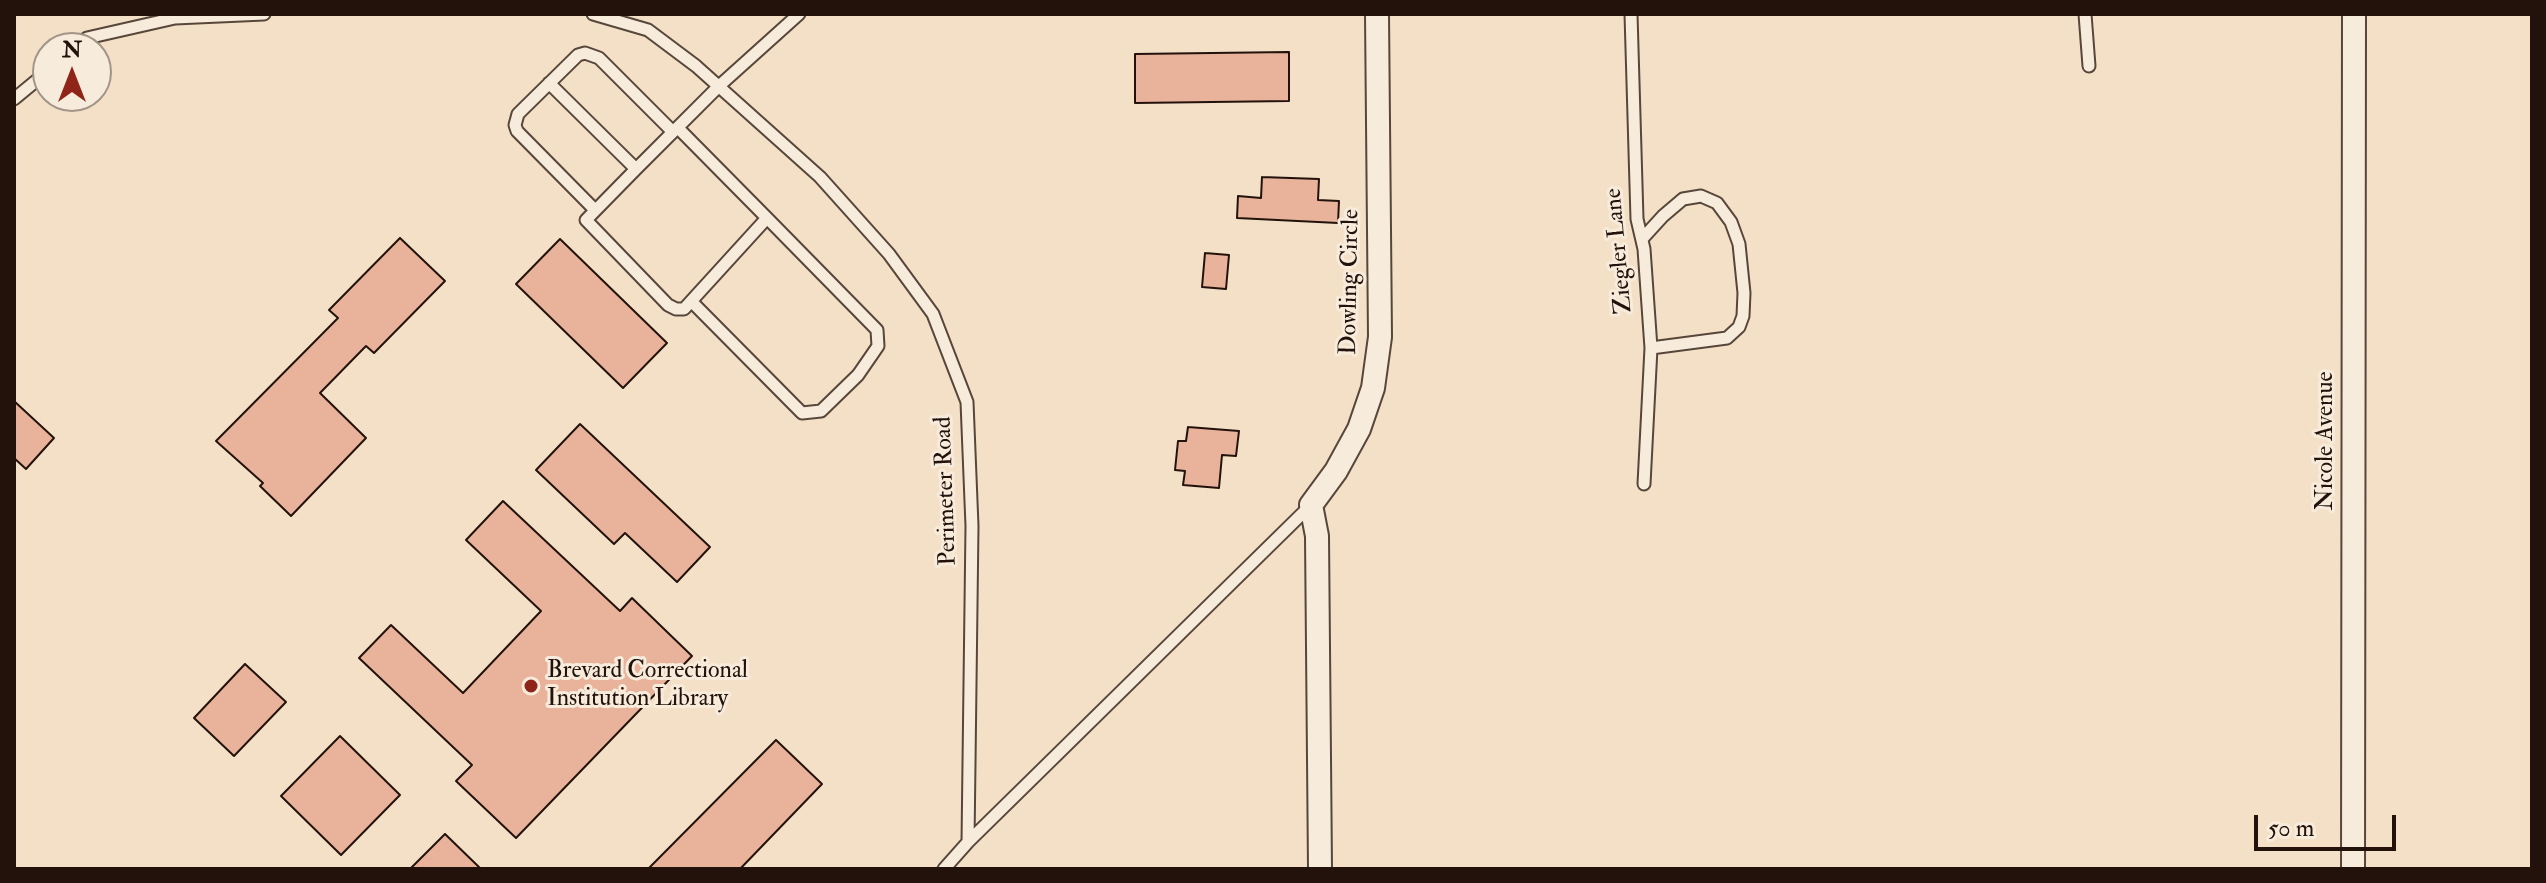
<!DOCTYPE html>
<html>
<head>
<meta charset="utf-8">
<style>
	body { margin:0 }
	#map { position:relative; width:2546px; height:883px; overflow:hidden; background:#f3e0c7; font-family:"IM FELL Double Pica",serif }
	canvas { display:block }
	.frame { position:absolute; inset:0; border:16px solid #23120b; pointer-events:none }
	.north { position:absolute; left:32px; top:32px; width:80px; height:80px; box-sizing:border-box; background:#f7ebdb; border:2px solid #a29488; border-radius:50%; rotate:0deg; font-size:22px; font-weight:700; line-height:32px; text-align:center; color:#23120b }
	.north::after { content:''; display:block; margin:auto; width:28px; height:36px; background:#8f2418; clip-path:polygon(50% 0,100% 100%,50% 72%,0 100%) }
	.scale { position:absolute; left:2254px; top:815px; width:142px; height:36px; box-sizing:border-box; border:4px solid #23120b; border-top:0; padding-left:10px; font-size:24px; line-height:28px; white-space:nowrap; color:#23120b; -webkit-text-stroke:6px #f7ebdb; paint-order:stroke }
</style>
</head>
<body>
<div id="map">
<canvas width="2546" height="883"></canvas>
<div class="frame"></div>
<div class="north">N</div>
<div class="scale">50 m</div>
</div>
<script>
const context = document.querySelector('canvas').getContext('2d');
context.lineJoin = 'round';
function fillPath(path, color) { context.fillStyle = color; context.fill(path, 'evenodd'); }
const toPath = rows => new Path2D(rows.map(r => 'M' + r).join(''));
function trace(path, color, width, dash) { context.strokeStyle = color; context.lineWidth = width; context.lineCap = dash ? 'butt' : 'round'; context.setLineDash(dash || []); context.stroke(path); }
function label(font, color, halo, rows, align = 'center') {
  context.font = font + ' "IM FELL Double Pica",serif'; context.lineWidth = 6; context.setLineDash([]); context.textBaseline = 'middle'; context.strokeStyle = halo; context.fillStyle = color; for (const [text, x, y, turn = 0] of rows) {
    context.save(); context.translate(x, y); context.rotate((+turn || 0) * Math.PI / 180); context.textAlign = isNaN(turn) ? turn : align; if (halo) context.strokeText(text, 0, 0); context.fillText(text, 0, 0); context.restore();
  }
}
const building = toPath([
	[1289,52,1289,101,1135,103,1135,54,1289,52],
	[1262,177,1319,179,1318,200,1339,201,1338,223,1237,218,1238,196,1261,198,1262,177],
	[400,238,445,281,374,353,366,346,320,393,366,438,291,516,260,486,263,483,216,441,338,318,329,310,400,238],
	[560,239,667,343,623,388,516,284,560,239],
	[1205,253,1229,255,1226,289,1202,287,1205,253],
	[14,401,54,438,26,469,14,458,14,401],
	[580,424,710,547,677,582,625,533,614,544,536,470,580,424],
	[1188,427,1239,431,1236,456,1222,455,1219,488,1183,485,1185,471,1175,470,1178,441,1186,441,1188,427],
	[503,501,620,611,632,598,692,656,516,838,456,781,472,765,359,658,391,625,463,693,541,611,466,540,503,501],
	[245,664,286,702,234,756,194,718,245,664],
	[340,736,400,795,341,855,281,796,340,736],
	[776,740,822,784,740,869,648,869,776,740],
	[445,834,481,869,410,869,445,834]
]);
const service = toPath([
	[593,14,648,30,696,66,820,177,889,254,933,314,967,402,972,526,968,842],
	[1631,14,1637,219,1644,249,1651,348,1644,484],
	[2085,14,2089,66],
	[74,48,87,38,175,18,264,14],
	[549,83,636,169],
	[14,99,48,71],
	[678,128,767,218,684,309,676,309,668,305,586,220,636,169,719,86,799,14],
	[595,210,517,131,515,125,518,114,578,55,585,53,599,58,673,132],
	[1642,239,1663,216,1683,199,1701,196,1717,203,1731,222,1739,244,1744,293,1743,316,1739,327,1727,338,1651,348],
	[692,302,802,413,821,411,858,375,878,346,877,330,767,218],
	[944,869,968,842,1310,506]
]);
const minor = toPath([
	[1320,869,1317,536,1311,505,1336,471,1359,429,1373,388,1380,337,1377,14],
	[2353,869,2354,14]
]);
const markers = [
	[531,686,8,"#8f2418"]
];
const streetNames = [
	["Ziegler Lane",1620,251,-95],
	["Dowling Circle",1351,282,-89],
	["Nicole Avenue",2327,441,-90],
	["Perimeter Road",947,491,-92]
];
const poiNames = [
	["Brevard Correctional",547,672],
	["Institution Library",547,700]
];
fillPath(building, '#e8b29b');
trace(building, '#23120b', 2);
trace(service, '#57463a', 15);
trace(minor, '#57463a', 26);
trace(service, '#f7ebdb', 11);
trace(minor, '#f7ebdb', 22);
for (const [x, y, r, color] of markers) { const dot = new Path2D(); dot.arc(x, y, r, 0, 2 * Math.PI); context.fillStyle = color; context.fill(dot); trace(dot, '#f7ebdb', 3); }
label('24px', '#23120b', '#f7ebdb', streetNames);
label('24px', '#23120b', '#f7ebdb', poiNames, 'left');
</script>
</body>
</html>
